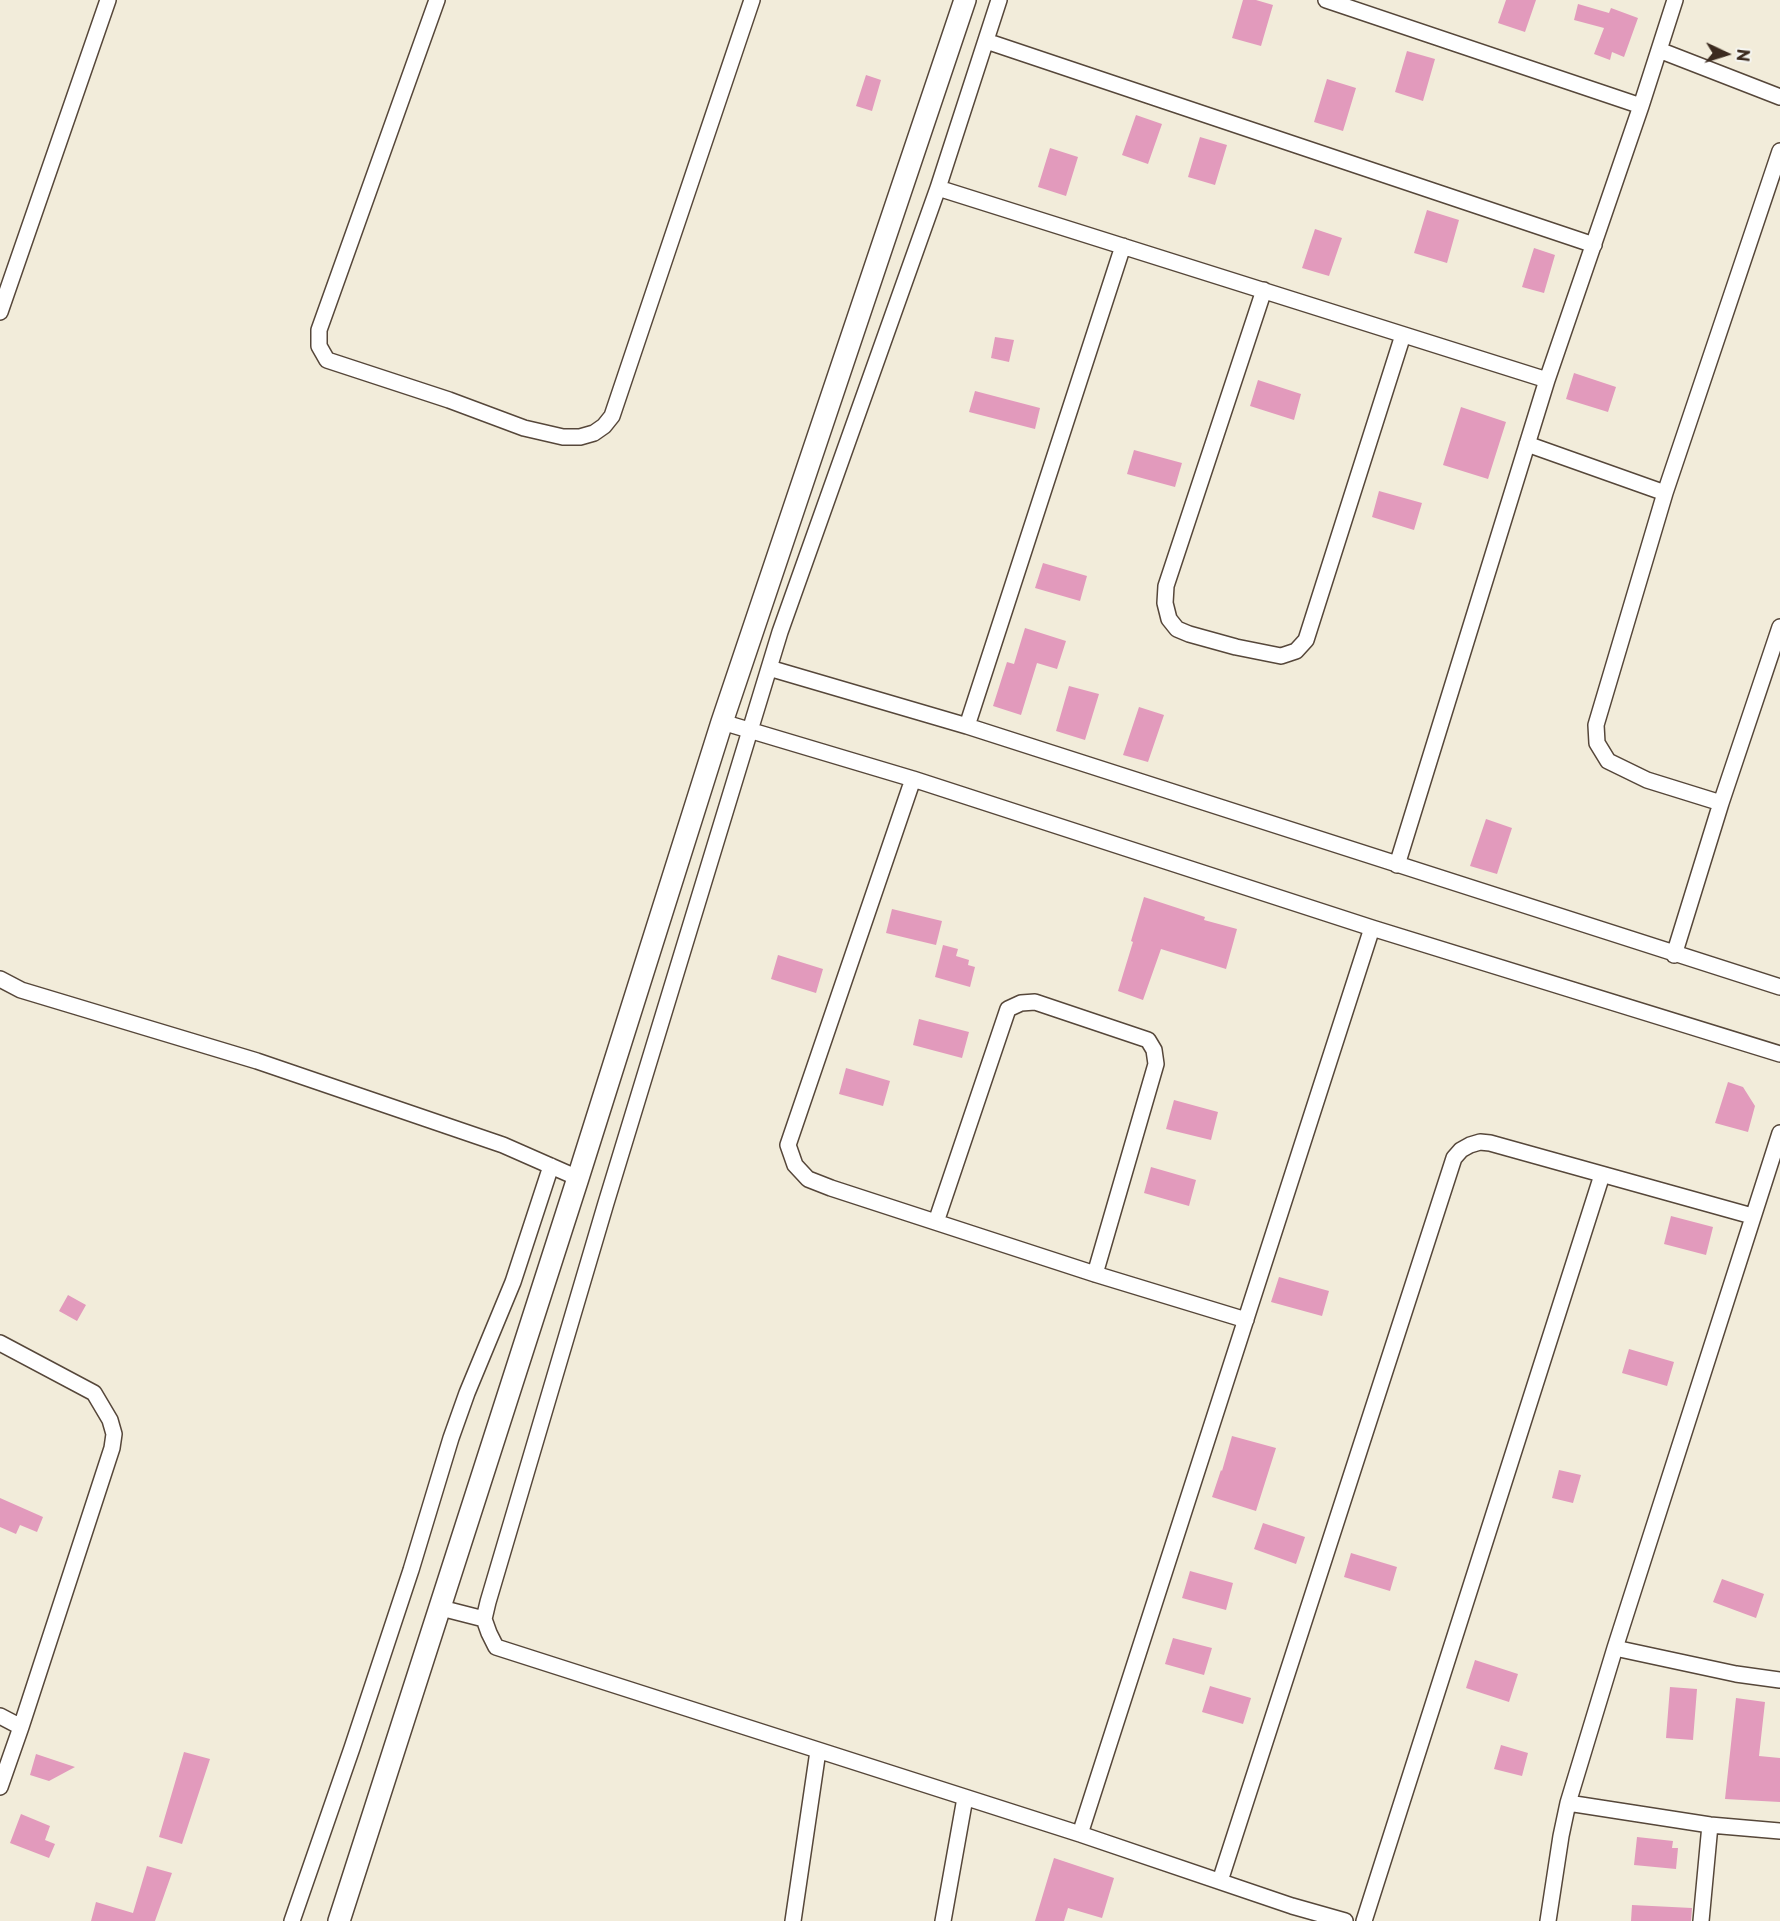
<!DOCTYPE html>
<html>
<head>
<meta charset="utf-8">
<style>
	body { margin:0 }
	#map { position:relative; width:1780px; height:1921px; overflow:hidden; background:#f2ecda; font-family:"Playpen Sans",sans-serif }
	canvas { display:block }
	.north { position:absolute; left:1696px; top:24px; width:60px; height:60px; -webkit-text-stroke:4px #f6f6f2; paint-order:stroke; rotate:94deg; font-size:16px; font-weight:700; line-height:24px; text-align:center; color:#3b2a1e }
	.north::after { content:''; display:block; margin:auto; width:21px; height:27px; background:#3b2a1e; clip-path:polygon(50% 0,100% 100%,50% 72%,0 100%) }
</style>
</head>
<body>
<div id="map">
<canvas width="1780" height="1921"></canvas>
<div class="north">N</div>
</div>
<script>
const context = document.querySelector('canvas').getContext('2d');
context.lineJoin = 'round';
function fillPath(path, color) { context.fillStyle = color; context.fill(path, 'evenodd'); }
const toPath = rows => new Path2D(rows.map(r => 'M' + r).join(''));
function trace(path, color, width, dash) { context.strokeStyle = color; context.lineWidth = width; context.lineCap = dash ? 'butt' : 'round'; context.setLineDash(dash || []); context.stroke(path); }
const building = toPath([
	[1243,0,1256,0,1273,5,1261,46,1232,38],
	[1506,0,1536,0,1525,32,1498,23],
	[1578,4,1609,13,1611,8,1638,18,1624,57,1612,52,1610,60,1594,54,1604,28,1574,20],
	[1407,51,1435,59,1423,101,1395,92],
	[866,75,881,80,872,111,856,106],
	[1327,79,1356,88,1343,131,1314,122],
	[1136,115,1162,124,1148,164,1122,155],
	[1200,137,1227,145,1215,185,1188,177],
	[1050,148,1078,157,1066,196,1038,187],
	[1427,210,1459,220,1447,263,1414,253],
	[1315,229,1342,238,1329,276,1302,268],
	[1534,248,1555,255,1544,293,1522,287],
	[995,337,1014,340,1009,362,991,358],
	[1574,373,1616,387,1608,412,1566,399],
	[1258,380,1301,394,1294,420,1250,406],
	[975,391,1040,408,1035,429,969,412],
	[1461,407,1506,422,1488,479,1443,465],
	[1134,450,1182,463,1175,487,1127,474],
	[1379,491,1422,503,1414,530,1372,517],
	[1043,563,1087,576,1080,601,1035,588],
	[1025,628,1066,641,1057,669,1037,663,1021,715,993,706,1007,662,1014,664],
	[1069,686,1099,694,1085,740,1056,731],
	[1139,707,1164,715,1148,762,1123,755],
	[1486,819,1512,828,1497,874,1470,866],
	[1144,897,1205,917,1204,920,1237,929,1226,969,1161,949,1143,1000,1118,991,1133,942,1131,941],
	[892,909,942,921,936,945,886,933],
	[943,945,958,949,956,956,969,960,968,965,975,967,970,987,935,977],
	[778,955,823,969,816,993,771,979],
	[919,1019,969,1032,962,1058,913,1045],
	[846,1068,890,1081,883,1106,839,1094],
	[1728,1082,1743,1087,1755,1106,1748,1132,1715,1123],
	[1174,1100,1218,1112,1211,1140,1166,1129],
	[1151,1167,1196,1180,1189,1206,1144,1193],
	[1671,1216,1713,1227,1706,1255,1664,1244],
	[1279,1277,1329,1291,1322,1316,1271,1302],
	[68,1295,86,1305,77,1321,59,1311],
	[1629,1349,1674,1362,1667,1386,1622,1373],
	[1232,1436,1276,1448,1256,1511,1212,1497,1221,1470,1222,1471],
	[1559,1470,1581,1475,1573,1503,1552,1498],
	[0,1498,43,1517,37,1532,20,1525,16,1534,0,1527],
	[1263,1523,1305,1537,1296,1564,1254,1549],
	[1351,1553,1397,1567,1390,1591,1344,1577],
	[1190,1571,1233,1583,1226,1610,1182,1598],
	[1722,1579,1764,1594,1756,1618,1713,1602],
	[1173,1638,1212,1648,1204,1675,1165,1664],
	[1475,1660,1518,1674,1509,1702,1466,1688],
	[1210,1686,1251,1698,1243,1724,1202,1712],
	[1670,1687,1697,1689,1693,1740,1666,1738],
	[1736,1698,1765,1702,1759,1756,1780,1758,1780,1802,1725,1799],
	[1501,1745,1528,1753,1522,1776,1494,1769],
	[184,1752,210,1759,182,1844,159,1837],
	[36,1754,75,1767,49,1781,30,1775],
	[21,1814,50,1826,45,1840,55,1844,49,1858,10,1843],
	[1637,1837,1673,1841,1672,1848,1678,1848,1676,1869,1634,1865],
	[1054,1858,1114,1878,1102,1918,1068,1908,1064,1921,1035,1921],
	[147,1866,172,1873,155,1921,91,1921,96,1902,133,1913],
	[1632,1905,1692,1908,1691,1921,1631,1921]
]);
const street = toPath([
	[437,0,319,330,319,346,327,360,449,400,524,428,563,437,580,437,594,433,604,426,612,416,752,0],
	[999,0,938,188,780,632,606,1203,488,1602,484,1619,489,1633,496,1647,1080,1834,1292,1906,1345,1921],
	[1326,0,1641,106],
	[986,41,1594,245],
	[1659,50,1780,97],
	[938,188,1547,380],
	[1264,290,1166,586,1165,603,1169,619,1177,629,1189,634,1236,647,1281,656,1296,651,1306,640,1403,335],
	[0,312,108,0],
	[1527,444,1665,493],
	[769,668,967,726,1780,987],
	[722,722,913,779,1372,928,1780,1054],
	[967,726,1123,246],
	[913,779,788,1145,795,1165,808,1179,831,1188,1095,1274,1246,1320],
	[1721,803,1647,780,1608,761,1597,743,1596,725,1665,493,1780,151],
	[1397,865,1547,380,1641,106,1675,0],
	[1674,955,1721,803,1780,627],
	[0,979,21,990,257,1061,503,1145,578,1178],
	[936,1222,1008,1009,1021,1003,1035,1002,1148,1040,1154,1050,1156,1064,1095,1274],
	[0,1343,94,1393,110,1420,114,1434,112,1448,21,1727,0,1787],
	[441,1608,484,1619],
	[1615,1648,1736,1674,1780,1680],
	[0,1716,21,1727],
	[1568,1803,1710,1825,1780,1831],
	[1080,1834,1372,928],
	[1220,1881,1454,1158,1461,1150,1470,1145,1480,1142,1490,1143,1752,1216],
	[292,1921,352,1748,411,1570,451,1438,467,1393,513,1282,551,1166],
	[793,1921,818,1751],
	[943,1921,965,1798],
	[1364,1921,1602,1175],
	[1548,1921,1561,1836,1568,1803,1615,1648,1780,1133],
	[1701,1921,1710,1825]
]);
const secondary = toPath([
	[339,1921,578,1178,722,722,965,0]
]);
fillPath(building, '#e29abc');
trace(street, '#56473a', 18);
trace(secondary, '#56473a', 24);
trace(street, '#fff', 15);
trace(secondary, '#fff', 21);
</script>
</body>
</html>
